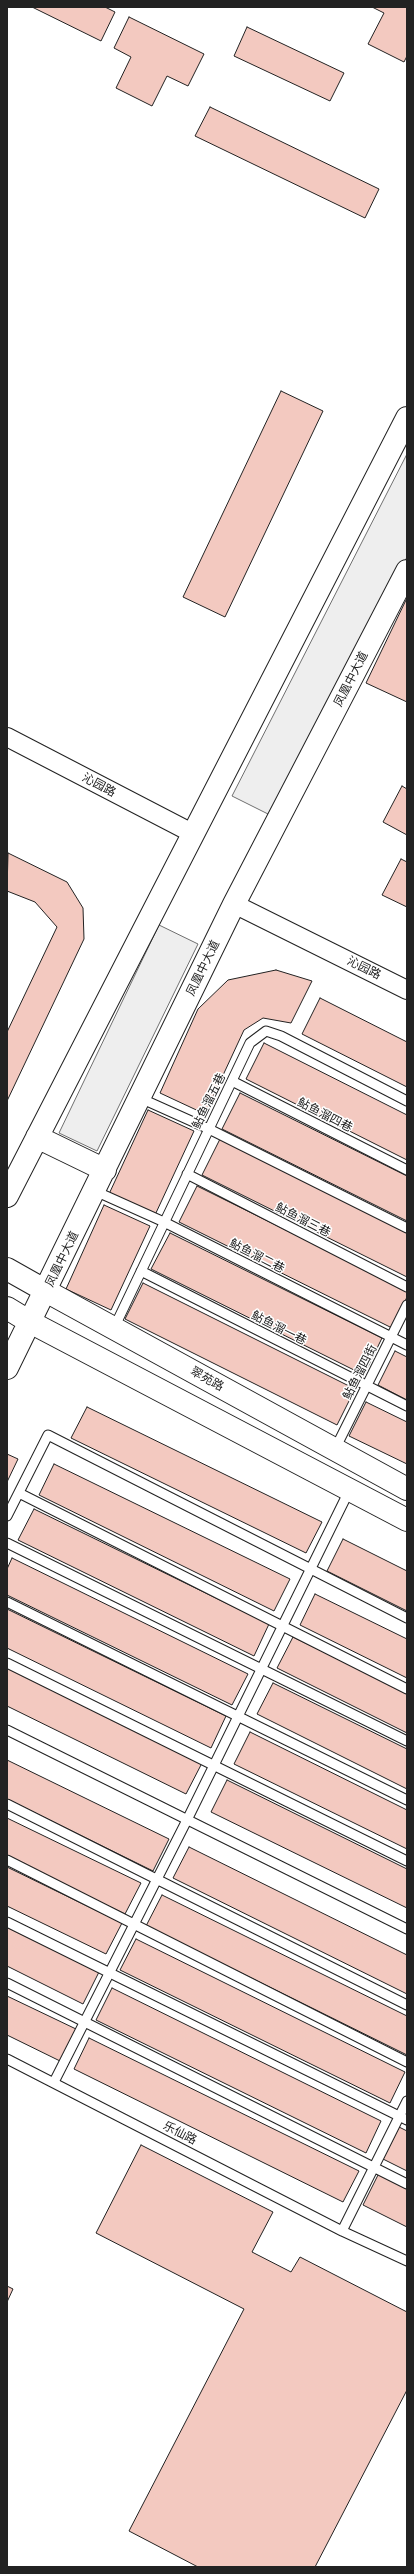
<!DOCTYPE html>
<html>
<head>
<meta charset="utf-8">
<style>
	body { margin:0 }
	#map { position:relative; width:414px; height:2574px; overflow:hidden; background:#fff; font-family:"Golos Text",sans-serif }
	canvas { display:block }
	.frame { position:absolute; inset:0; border:8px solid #222; pointer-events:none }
</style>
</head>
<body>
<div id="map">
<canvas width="414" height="2574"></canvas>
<div class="frame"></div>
</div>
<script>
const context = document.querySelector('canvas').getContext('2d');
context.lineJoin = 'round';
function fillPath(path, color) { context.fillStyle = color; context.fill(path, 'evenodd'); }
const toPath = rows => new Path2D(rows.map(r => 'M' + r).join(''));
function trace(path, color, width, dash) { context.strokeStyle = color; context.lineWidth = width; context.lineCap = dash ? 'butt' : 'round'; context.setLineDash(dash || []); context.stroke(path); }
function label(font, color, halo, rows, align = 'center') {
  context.font = font + ' "Golos Text","Noto Sans SC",sans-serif'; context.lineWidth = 3; context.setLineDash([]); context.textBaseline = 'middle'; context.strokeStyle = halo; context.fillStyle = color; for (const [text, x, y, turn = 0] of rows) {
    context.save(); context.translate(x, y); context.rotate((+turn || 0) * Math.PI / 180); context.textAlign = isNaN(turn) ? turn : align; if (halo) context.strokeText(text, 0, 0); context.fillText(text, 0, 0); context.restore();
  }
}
const green = toPath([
	[407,454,407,557,274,817,232,796,407,454],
	[159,925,198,944,97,1151,59,1133,159,925]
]);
const building = toPath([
	[32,7,105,7,115,12,101,41,32,7],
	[372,7,407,7,407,56,404,62,368,44,384,13,372,7],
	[129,17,204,54,188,86,167,76,152,106,116,88,131,57,114,48,129,17],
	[247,27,344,73,330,101,234,56,247,27],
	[210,107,379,189,365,218,195,136,210,107],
	[281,391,323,411,225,617,183,597,281,391],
	[407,598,407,702,366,683,407,598],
	[402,786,407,789,407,835,383,822,402,786],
	[8,853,67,882,83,908,84,939,7,1101,7,1032,57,927,35,902,7,891,8,853],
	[401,859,407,862,407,907,382,895,401,859],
	[276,970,312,981,291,1023,263,1018,244,1030,205,1114,160,1093,198,1009,228,980,276,970],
	[320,998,407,1042,407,1087,302,1034,320,998],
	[264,1043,407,1115,407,1160,246,1079,264,1043],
	[240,1093,407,1176,407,1221,222,1129,240,1093],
	[148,1110,194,1131,155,1215,109,1194,148,1110],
	[220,1139,407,1232,407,1277,202,1175,220,1139],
	[197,1186,407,1290,407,1297,392,1328,179,1222,197,1186],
	[104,1205,150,1226,111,1310,66,1289,104,1205],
	[170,1233,382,1338,364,1375,151,1269,170,1233],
	[143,1283,355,1389,337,1425,125,1319,143,1283],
	[395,1351,407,1357,407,1400,378,1385,395,1351],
	[366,1402,407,1422,407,1464,349,1436,366,1402],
	[87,1407,322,1522,306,1553,71,1438,87,1407],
	[7,1454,18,1459,7,1482,7,1454],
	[54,1464,290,1579,274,1611,39,1495,54,1464],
	[34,1509,269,1624,254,1656,18,1540,34,1509],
	[343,1539,407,1571,407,1611,327,1571,343,1539],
	[12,1558,248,1674,232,1705,7,1595,7,1569,12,1558],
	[315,1594,407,1639,407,1678,300,1625,315,1594],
	[7,1609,226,1716,211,1748,7,1648,7,1609],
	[293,1637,407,1693,407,1733,277,1668,293,1637],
	[7,1667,202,1763,186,1794,7,1706,7,1667],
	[273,1683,407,1749,407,1789,257,1714,273,1683],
	[250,1732,407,1810,407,1849,234,1764,250,1732],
	[7,1760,169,1839,153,1871,7,1799,7,1760],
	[227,1780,407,1869,407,1908,211,1812,227,1780],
	[7,1818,141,1883,125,1914,7,1857,7,1818],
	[189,1847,407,1955,407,1994,173,1878,189,1847],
	[7,1867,122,1923,106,1954,7,1906,7,1867],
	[162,1895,407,2016,407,2055,146,1926,162,1895],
	[7,1927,99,1972,83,2004,7,1966,7,1927],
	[136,1939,405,2072,390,2103,120,1970,136,1939],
	[112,1988,381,2121,366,2153,96,2020,112,1988],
	[7,1996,76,2029,60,2061,7,2035,7,1996],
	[89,2038,359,2171,343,2202,74,2069,89,2038],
	[399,2127,407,2131,407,2171,383,2159,399,2127],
	[141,2145,273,2212,252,2252,291,2272,300,2257,407,2312,407,2390,315,2567,198,2567,129,2531,244,2309,96,2233,141,2145],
	[379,2173,407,2187,407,2227,363,2205,379,2173],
	[7,2286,13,2289,7,2302,7,2286]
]);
const service = toPath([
	[232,1081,407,1170],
	[140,1098,209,1129,407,1228],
	[187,1174,407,1287],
	[95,1191,164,1222,407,1345],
	[141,1271,407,1406],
	[114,1328,250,1043,266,1031,281,1036,407,1101],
	[335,1449,407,1305],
	[19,1493,407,1689],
	[7,1516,48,1435,407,1618],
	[7,1543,407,1741],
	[7,1602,407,1800],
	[7,1663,407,1861],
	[7,1730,407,1929],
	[7,1804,407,2005],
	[7,1860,407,2062],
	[7,1922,407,2120],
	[7,1983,407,2184],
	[7,2059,342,2231],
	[54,2082,188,1818,349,1491],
	[407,2101,342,2231,407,2261]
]);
const minor = toPath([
	[7,737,192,833],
	[234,904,407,990]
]);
const tertiary = toPath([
	[46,1291,407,1489],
	[30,1322,407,1520]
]);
const secondary = toPath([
	[37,1137,105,1170],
	[7,1196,407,418],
	[7,1269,46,1291],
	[7,1308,30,1322],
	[7,1368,234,904,407,571]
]);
const streetNames = [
	["凤凰中大道",351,679,-63],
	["沁园路",99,785,28],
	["凤凰中大道",203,968,-64],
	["沁园路",364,968,26],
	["鲇鱼溜五巷",209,1101,-64],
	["鲇鱼溜四巷",325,1115,27],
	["鲇鱼溜三巷",303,1220,27],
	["鲇鱼溜二巷",257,1256,27],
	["凤凰中大道",62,1259,-64],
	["鲇鱼溜一巷",279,1328,27],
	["鲇鱼溜四街",360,1372,-63],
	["翠苑路",207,1379,29],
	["乐仙路",180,2133,27]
];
fillPath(green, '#eee');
trace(green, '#6f6f6f', 1);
fillPath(building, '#f3c9c0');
trace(building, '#222', 1);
trace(service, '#222', 11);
trace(minor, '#222', 20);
trace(tertiary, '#222', 24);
trace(secondary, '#222', 24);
trace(service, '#fff', 9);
trace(minor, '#fff', 18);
trace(tertiary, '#fff', 22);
trace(secondary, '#fff', 22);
label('12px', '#222', '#fff', streetNames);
</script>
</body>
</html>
